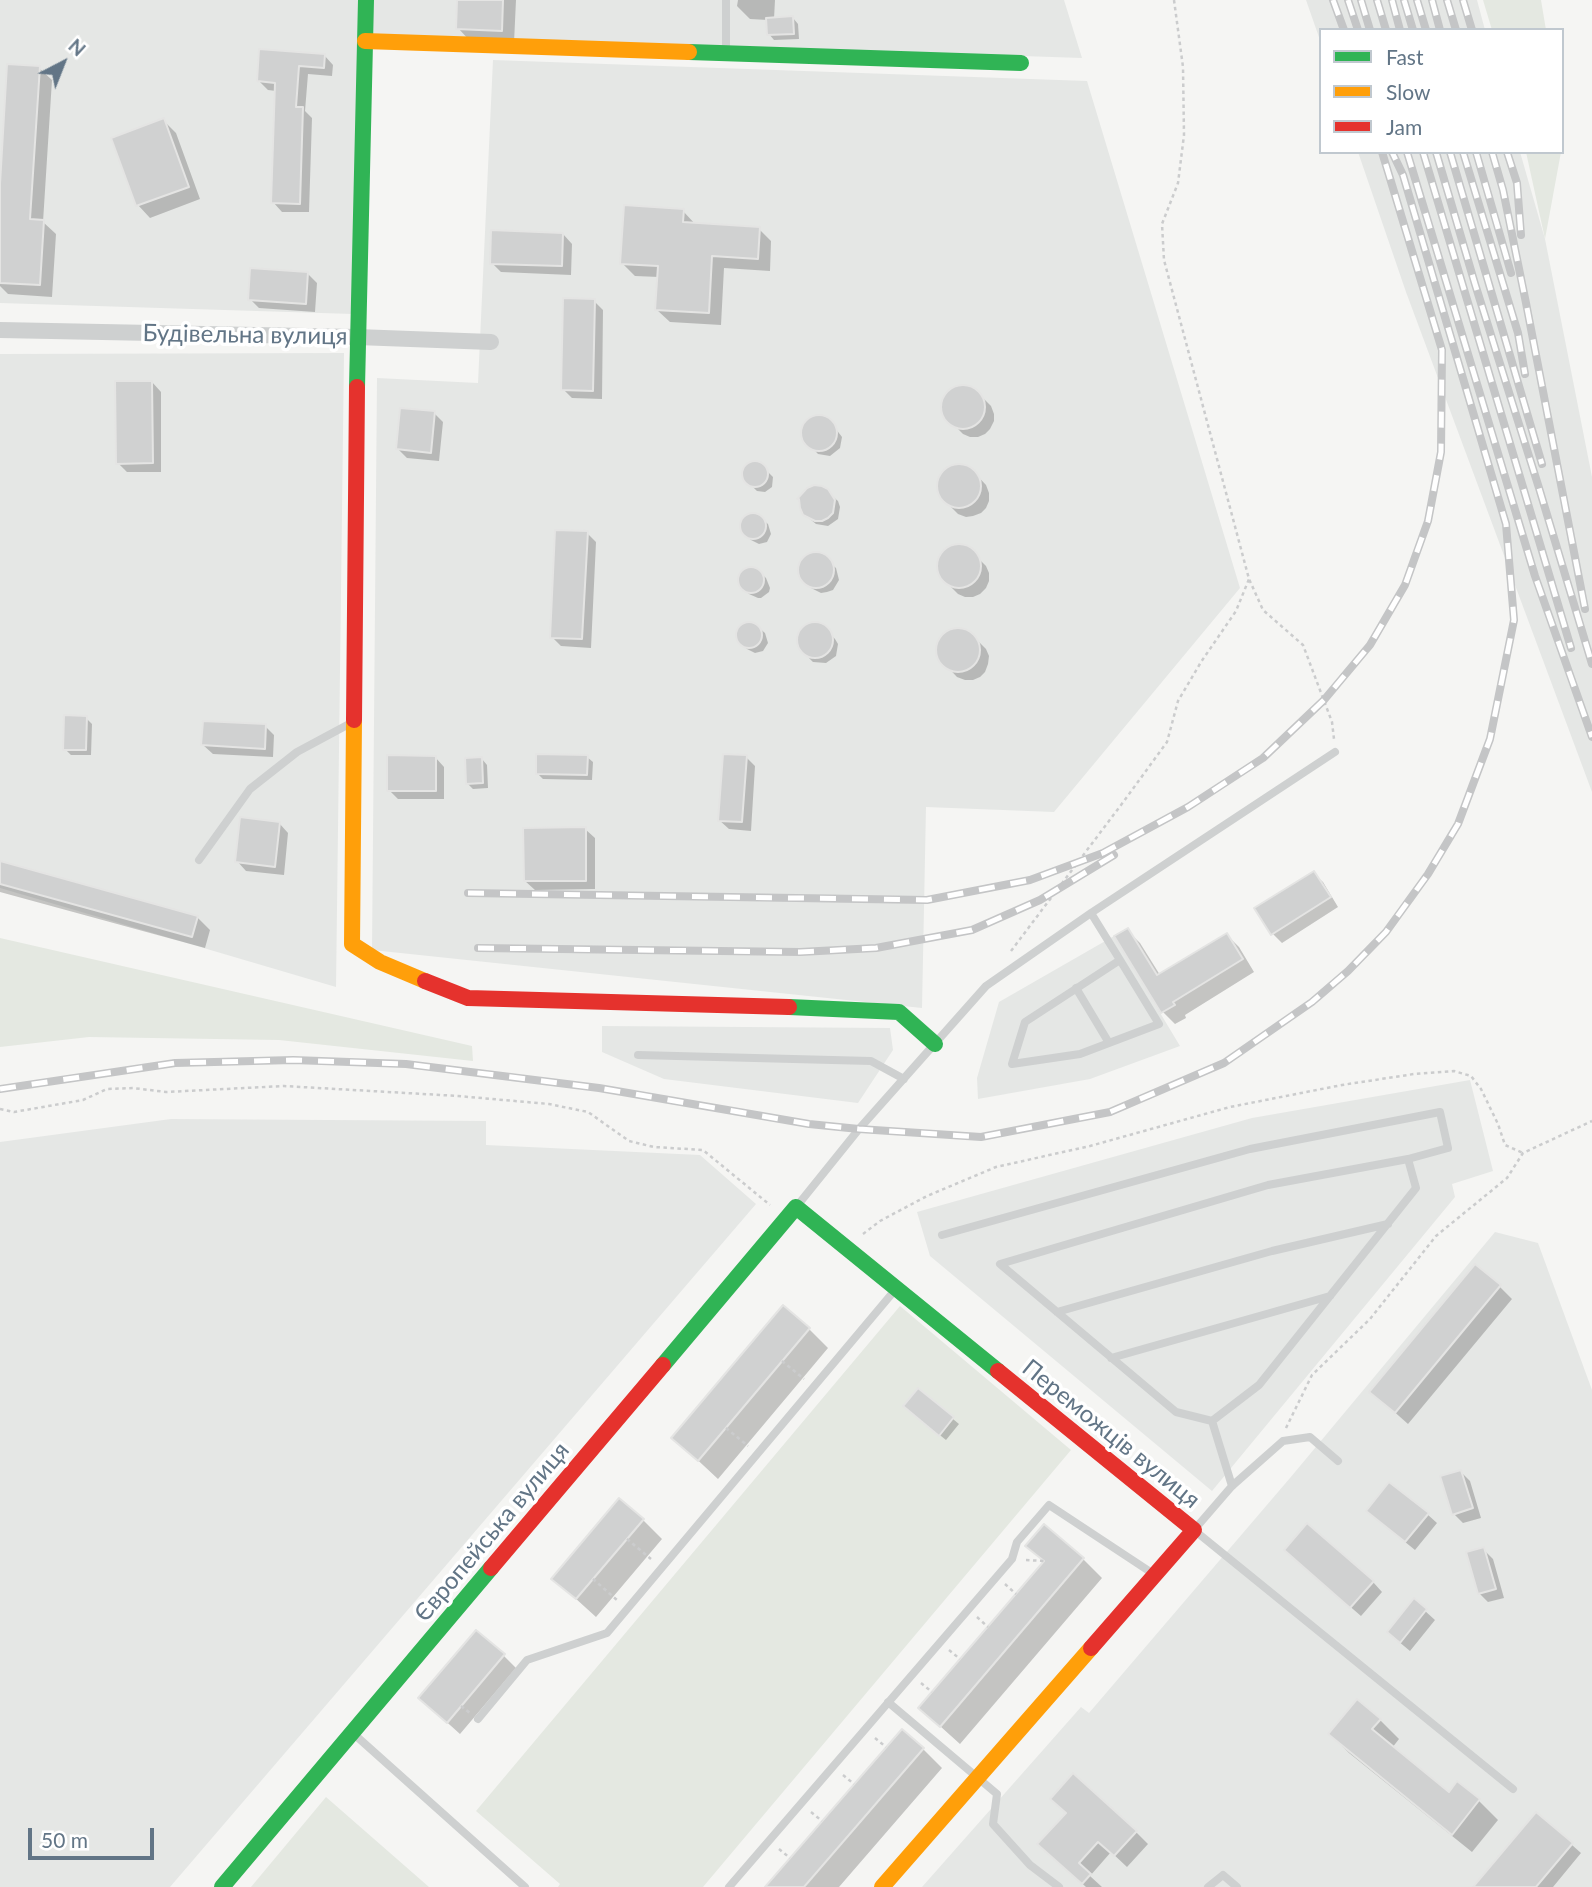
<!DOCTYPE html>
<html>
<head>
<meta charset="utf-8">
<style>
	body { margin:0 }
	#map { position:relative; width:1592px; height:1887px; overflow:hidden; background:#f5f5f3; font-family:Lato,sans-serif }
	canvas { display:block }
	.legend { position:absolute; left:1319px; top:28px; width:245px; height:126px; box-sizing:border-box; background:#fff; border:2px solid #c0c8cf; margin:0; padding:9px 12px; list-style:none; font-size:21px; color:#627586 }
	.legend li { display:flex; align-items:center; gap:14px; height:35px }
	.legend b { width:35px; border:2px solid #c0c8cf }
	.north { position:absolute; left:28px; top:28px; width:70px; height:70px; -webkit-text-stroke:5px #fff; paint-order:stroke; rotate:42deg; font-size:19px; font-weight:700; line-height:28px; text-align:center; color:#627586 }
	.north::after { content:''; display:block; margin:auto; width:24px; height:32px; background:#627586; clip-path:polygon(50% 0,100% 100%,50% 72%,0 100%) }
	.scale { position:absolute; left:28px; top:1828px; width:126px; height:32px; box-sizing:border-box; border:4px solid #627586; border-top:0; padding-left:9px; font-size:21px; line-height:24px; white-space:nowrap; color:#627586; -webkit-text-stroke:5px #fff; paint-order:stroke }
</style>
</head>
<body>
<div id="map">
<canvas width="1592" height="1887"></canvas>
<ul class="legend">
<li><b style="height:9px;background:#30b455"></b>Fast</li>
<li><b style="height:9px;background:#ff9f0a"></b>Slow</li>
<li><b style="height:9px;background:#e5322d"></b>Jam</li>
</ul>
<div class="north">N</div>
<div class="scale">50 m</div>
</div>
<script>
const context = document.querySelector('canvas').getContext('2d');
context.lineJoin = 'round';
function fillPath(path, color) { context.fillStyle = color; context.fill(path, 'evenodd'); }
const toPath = rows => new Path2D(rows.map(r => 'M' + r).join(''));
function trace(path, color, width, dash) { context.strokeStyle = color; context.lineWidth = width; context.lineCap = dash ? 'butt' : 'round'; context.setLineDash(dash || []); context.stroke(path); }
function label(font, color, halo, rows, align = 'center') {
  context.font = font + ' Lato,sans-serif'; context.lineWidth = 7; context.setLineDash([]); context.textBaseline = 'middle'; context.strokeStyle = halo; context.fillStyle = color; for (const [text, x, y, turn = 0] of rows) {
    context.save(); context.translate(x, y); context.rotate((+turn || 0) * Math.PI / 180); context.textAlign = isNaN(turn) ? turn : align; if (halo) context.strokeText(text, 0, 0); context.fillText(text, 0, 0); context.restore();
  }
}
const built = toPath([
	[0,0,1064,0,1082,58,362,34,353,314,0,303],
	[1306,0,1477,0,1485,30,1321,30,1321,43],
	[493,60,1087,81,1240,588,1054,812,926,807,922,1008,372,950,377,378,478,383],
	[1358,152,1520,152,1545,239,1592,477,1592,792,1406,292],
	[344,353,336,987,0,888,0,354],
	[1114,936,1180,1046,1090,1079,978,1099,977,1078,999,1002],
	[602,1026,890,1028,893,1050,858,1103,664,1079,602,1052],
	[1470,1080,1493,1171,1452,1184,1455,1197,1212,1491,930,1256,917,1212,1252,1118],
	[171,1119,486,1121,486,1145,700,1155,756,1204,170,1887,0,1887,0,1142],
	[1495,1232,1538,1243,1592,1390,1592,1887,922,1887,1081,1707,1089,1713,1290,1478]
]);
const green = toPath([
	[1483,0,1541,0,1546,30,1492,30],
	[1526,152,1561,152,1545,239],
	[0,938,472,1046,473,1061,279,1040,89,1037,0,1047],
	[900,1306,1071,1450,703,1887,558,1887,560,1884,476,1811],
	[326,1797,429,1887,251,1887]
]);
const shadow = toPath([
	[459,0,516,0,514,43,470,41,458,28],
	[738,0,775,0,774,19,793,18,798,24,799,39,774,40,769,34,768,20,750,19,737,6],
	[324,55,333,65,332,76,308,74,305,111,312,118,309,212,282,212,273,202,276,91,268,90,259,81],
	[39,68,52,80,43,222,56,234,52,297,8,294,0,286,0,212],
	[163,120,176,133,200,199,150,218,138,205],
	[683,211,696,225,759,229,771,241,770,271,724,268,721,325,670,322,657,310,659,277,635,276,622,263],
	[563,234,572,244,571,275,501,272,492,263],
	[308,274,317,283,315,312,259,308,250,299],
	[594,301,603,310,602,399,572,398,563,389],
	[152,382,161,392,161,472,127,472,118,463],
	[959,387,967,387,975,390,991,406,994,414,994,421,990,429,985,434,978,437,970,437,963,434,947,418,944,411,943,403,946,396,952,390],
	[434,413,443,422,439,461,407,458,398,449],
	[816,417,829,420,842,437,840,448,830,456,818,454,803,438,803,431,805,424,810,419],
	[750,463,759,463,773,477,772,487,765,492,757,491,744,478,744,469],
	[955,466,963,466,971,469,986,485,989,493,989,501,986,508,981,513,973,516,966,517,958,514,942,498,939,490,939,483,942,475,948,469],
	[831,495,838,501,840,507,838,519,828,526,816,524,804,514],
	[752,514,761,518,768,524,771,534,767,542,759,544,751,540,744,534,741,526,744,518],
	[587,533,596,542,591,648,561,646,552,637],
	[954,547,962,547,970,550,986,566,989,573,989,581,986,588,980,594,973,597,965,597,958,594,942,578,939,571,939,563,942,555,947,550],
	[813,554,820,554,836,568,839,580,833,590,827,592,821,593,809,587,800,575,800,568,802,561,807,556],
	[751,568,760,572,766,578,770,588,769,592,761,598,758,598,749,594,743,588,740,580,743,572],
	[749,623,758,627,765,633,768,643,763,651,755,653,747,649,741,643,738,635,741,627],
	[812,624,824,627,835,639,838,644,836,656,826,663,813,662,802,651,799,645,798,638,801,632,806,627],
	[954,630,962,630,970,633,986,649,989,656,988,664,985,672,980,677,973,680,965,680,957,677,942,661,938,654,938,646,941,639,947,633],
	[86,718,92,724,91,755,71,755,65,749],
	[265,726,274,735,273,757,213,754,203,745],
	[435,757,444,767,444,799,398,799,389,790],
	[587,757,593,762,592,780,543,779,537,773],
	[746,757,755,766,751,831,729,829,719,820],
	[482,759,487,765,488,788,473,789,467,783],
	[279,823,288,833,284,875,246,871,237,861],
	[585,829,595,838,595,889,535,890,525,881],
	[0,863,197,917,210,930,205,948,0,892],
	[1313,873,1323,882,1338,907,1282,943,1273,934],
	[1127,930,1140,943,1160,975,1227,935,1239,947,1254,972,1185,1015,1186,1018,1175,1024,1163,1012],
	[1499,1286,1512,1299,1408,1424,1372,1392],
	[809,1329,828,1348,718,1479,674,1438],
	[918,1390,959,1424,946,1440,911,1412],
	[1461,1472,1470,1481,1481,1518,1463,1523,1454,1514],
	[1427,1514,1437,1523,1415,1550,1378,1520],
	[643,1520,662,1539,596,1617,553,1578],
	[1028,1545,1083,1559,1102,1578,960,1744,920,1708,1045,1563],
	[1483,1549,1493,1559,1504,1598,1488,1602,1479,1593],
	[1295,1559,1373,1582,1382,1592,1361,1616],
	[1414,1601,1435,1620,1410,1651,1398,1641],
	[504,1656,516,1668,460,1734,420,1698],
	[1380,1720,1399,1739,1392,1748,1449,1794,1458,1783,1479,1801,1498,1820,1472,1852,1349,1753,1330,1734],
	[923,1749,942,1768,839,1887,767,1887],
	[1068,1813,1136,1832,1148,1844,1127,1867,1111,1852,1090,1876,1102,1887,1086,1887,1052,1856],
	[1537,1814,1581,1853,1553,1887,1475,1887]
]);
const building = toPath([
	[457,0,503,0,502,31,456,29,457,0],
	[793,16,794,34,767,35,766,18,793,16],
	[259,49,325,54,324,68,299,66,296,107,303,107,300,204,271,203,275,83,257,81,259,49],
	[7,64,40,66,30,219,44,220,40,285,0,283,0,184,7,64],
	[164,118,189,187,136,206,111,138,164,118],
	[624,205,684,209,683,222,760,227,758,259,712,256,709,313,655,310,658,266,620,264,624,205],
	[491,230,563,233,562,266,490,264,491,230],
	[250,268,308,272,306,304,248,300,250,268],
	[563,298,595,299,593,391,561,390,563,298],
	[115,381,152,381,153,463,116,464,115,381],
	'941 407a22 22 0 1 1 44 0a22 22 0 1 1-44 0Z',
	[400,408,435,411,431,453,396,449,400,408],
	'801 433a18 18 0 1 1 36 0a18 18 0 1 1-36 0Z',
	'742 474a13 13 0 1 1 26 0a13 13 0 1 1-26 0Z',
	'937 486a22 22 0 1 1 44 0a22 22 0 1 1-44 0Z',
	[814,485,822,486,828,489,835,500,833,513,828,518,822,521,815,521,803,515,800,508,799,499,797,499,807,488,814,485],
	'740 526a13 13 0 1 1 26 0a13 13 0 1 1-26 0Z',
	[555,530,588,531,582,639,550,638,555,530],
	'937 566a22 22 0 1 1 44 0a22 22 0 1 1-44 0Z',
	'798 570a18 18 0 1 1 36 0a18 18 0 1 1-36 0Z',
	'738 580a13 13 0 1 1 26 0a13 13 0 1 1-26 0Z',
	'736 635a13 13 0 1 1 26 0a13 13 0 1 1-26 0Z',
	'797 640a18 18 0 1 1 36 0a18 18 0 1 1-36 0Z',
	'936 650a22 22 0 1 1 44 0a22 22 0 1 1-44 0Z',
	[64,715,87,716,86,750,63,750,64,715],
	[203,721,266,724,265,749,201,745,203,721],
	[536,754,588,755,587,775,536,774,536,754],
	[723,754,747,755,742,822,718,821,723,754],
	[387,755,436,756,436,791,387,791,387,755],
	[482,757,483,783,466,784,465,758,482,757],
	[240,817,280,822,275,867,235,862,240,817],
	[586,827,586,881,524,881,523,828,586,827],
	[0,861,198,916,192,937,0,884,0,861],
	[1314,871,1331,897,1271,935,1254,908,1314,871],
	[1128,928,1157,975,1227,933,1243,959,1173,1002,1175,1005,1161,1013,1114,936,1128,928],
	[1475,1264,1501,1285,1395,1413,1369,1392,1475,1264],
	[783,1305,810,1328,698,1461,671,1438,783,1305],
	[918,1388,954,1417,939,1436,903,1406,918,1388],
	[1461,1470,1473,1508,1452,1515,1440,1476,1461,1470],
	[1389,1482,1429,1513,1405,1542,1366,1511,1389,1482],
	[619,1498,644,1519,576,1599,551,1579,619,1498],
	[1307,1523,1374,1581,1350,1608,1284,1550,1307,1523],
	[1044,1524,1084,1558,940,1727,918,1708,1044,1561,1025,1546,1044,1524],
	[1484,1547,1496,1589,1478,1594,1466,1552,1484,1547],
	[1414,1598,1427,1609,1400,1643,1387,1632,1414,1598],
	[476,1630,505,1654,447,1723,418,1698,476,1630],
	[1357,1699,1381,1719,1372,1729,1449,1792,1457,1781,1480,1799,1452,1835,1328,1734,1357,1699],
	[902,1729,924,1748,804,1887,765,1887,902,1729],
	[1073,1773,1137,1831,1114,1856,1098,1842,1079,1863,1091,1874,1082,1884,1037,1844,1066,1813,1050,1799,1073,1773],
	[1536,1812,1573,1843,1536,1887,1473,1887,1536,1812]
]);
const path = toPath([
	[1174,0,1183,67,1184,135,1178,183,1162,224,1164,260,1249,579,1263,610,1303,645,1332,722,1334,739],
	[1011,951,1124,801,1167,742,1178,701,1201,662,1236,611,1249,579],
	[0,1109,14,1112,83,1100,107,1089,133,1088,166,1092,284,1086,458,1096,549,1104,588,1112,629,1141,654,1147,703,1150,770,1205],
	[863,1234,880,1221,927,1196,996,1167,1090,1146,1230,1107,1342,1085,1414,1074,1454,1071,1471,1076,1481,1089,1498,1124,1505,1145,1523,1153],
	[782,1361,804,1379],
	[726,1428,748,1446],
	[1286,1428,1312,1375,1370,1319,1436,1236,1507,1178,1523,1153,1592,1121],
	[627,1539,651,1559],
	[1026,1560,1044,1561],
	[593,1579,617,1600],
	[1005,1584,1016,1594],
	[977,1617,988,1627],
	[949,1650,960,1659],
	[921,1683,932,1692],
	[461,1706,470,1713],
	[875,1738,886,1747],
	[843,1775,854,1784],
	[811,1812,822,1821],
	[779,1849,790,1858]
]);
const lane = toPath([
	[726,51,726,0],
	[199,860,250,789,297,752,351,723],
	[1091,913,1120,960,1159,1024,1080,1054,1012,1064,1025,1022,1120,960],
	[1076,988,1109,1043],
	[638,1055,871,1061,904,1079],
	[797,1206,859,1129,986,986,1091,913,1335,752],
	[942,1235,1250,1149,1440,1112,1448,1148,1408,1159,1416,1188,1259,1385,1212,1421,1176,1412,1000,1264,1268,1185,1408,1159],
	[1057,1312,1272,1251,1388,1224],
	[1111,1358,1330,1296],
	[1212,1421,1232,1486],
	[1338,1461,1310,1437,1283,1441,1232,1486,1194,1530,1513,1789],
	[888,1702,997,1794,993,1824,1030,1865,1059,1887],
	[478,1719,527,1660,607,1633,895,1290],
	[355,1735,525,1887],
	[729,1887,1012,1559,1017,1542,1049,1505,1152,1573],
	[1208,1887,1223,1875,1237,1887]
]);
const street = toPath([
	[0,330,357,337,491,342]
]);
const fast = toPath([
	[689,52,1021,63],
	[357,387,366,0],
	[789,1007,899,1012,935,1044],
	[663,1365,796,1207,998,1371],
	[222,1887,491,1568]
]);
const slow = toPath([
	[365,41,689,52],
	[354,720,352,944,380,962,425,981],
	[882,1887,1091,1648]
]);
const jam = toPath([
	[354,720,357,387],
	[425,981,468,998,789,1007],
	[998,1371,1194,1530,1091,1648],
	[491,1568,663,1365]
]);
const rail = toPath([
	[1333,0,1344,30],
	[1348,0,1358,30],
	[1361,0,1370,30],
	[1377,0,1386,30],
	[1392,0,1400,30],
	[1404,0,1413,30],
	[1417,0,1426,30],
	[1432,0,1440,30],
	[1447,0,1456,30],
	[1463,0,1472,30],
	[1407,152,1535,576,1592,737],
	[1423,152,1571,648],
	[1436,152,1475,284,1539,488,1592,664],
	[1450,152,1542,464],
	[1463,152,1518,333,1525,374],
	[1476,152,1511,273],
	[1492,152,1503,190,1526,303,1585,609],
	[1507,152,1517,183,1521,235],
	[468,893,927,900,1030,880,1103,853,1188,807,1263,758,1324,700,1370,645,1405,585,1428,521,1441,452,1442,350,1382,152],
	[478,948,800,952,876,948,972,930,1040,900,1114,855],
	[0,1089,175,1063,293,1060,406,1064,599,1088,809,1124,859,1129,981,1137,1110,1112,1224,1063,1312,1002,1348,971,1386,932,1428,874,1458,824,1490,739,1514,620,1506,524,1403,175,1392,152]
]);
const streetNames = [
	["Будівельна вулиця",245,335,1],
	["Переможців вулиця",1111,1434,39],
	["Європейська вулиця",492,1532,-50]
];
fillPath(built, '#e5e7e5');
fillPath(green, '#e4e8e1');
fillPath(shadow, '#0003');
fillPath(building, '#d0d1d1');
trace(building, '#e4e4e3', 2);
trace(path, '#cbcccd', 2.5, [3.5, 3.5]);
trace(lane, '#ced0d0', 8);
trace(street, '#ced0d0', 16);
trace(fast, '#30b455', 16);
trace(slow, '#ff9f0a', 16);
trace(jam, '#e5322d', 16);
trace(rail, '#c4c5c6', 8);
trace(rail, '#fff', 5, [16]);
label('24px', '#627586', '#fff', streetNames);
</script>
</body>
</html>
